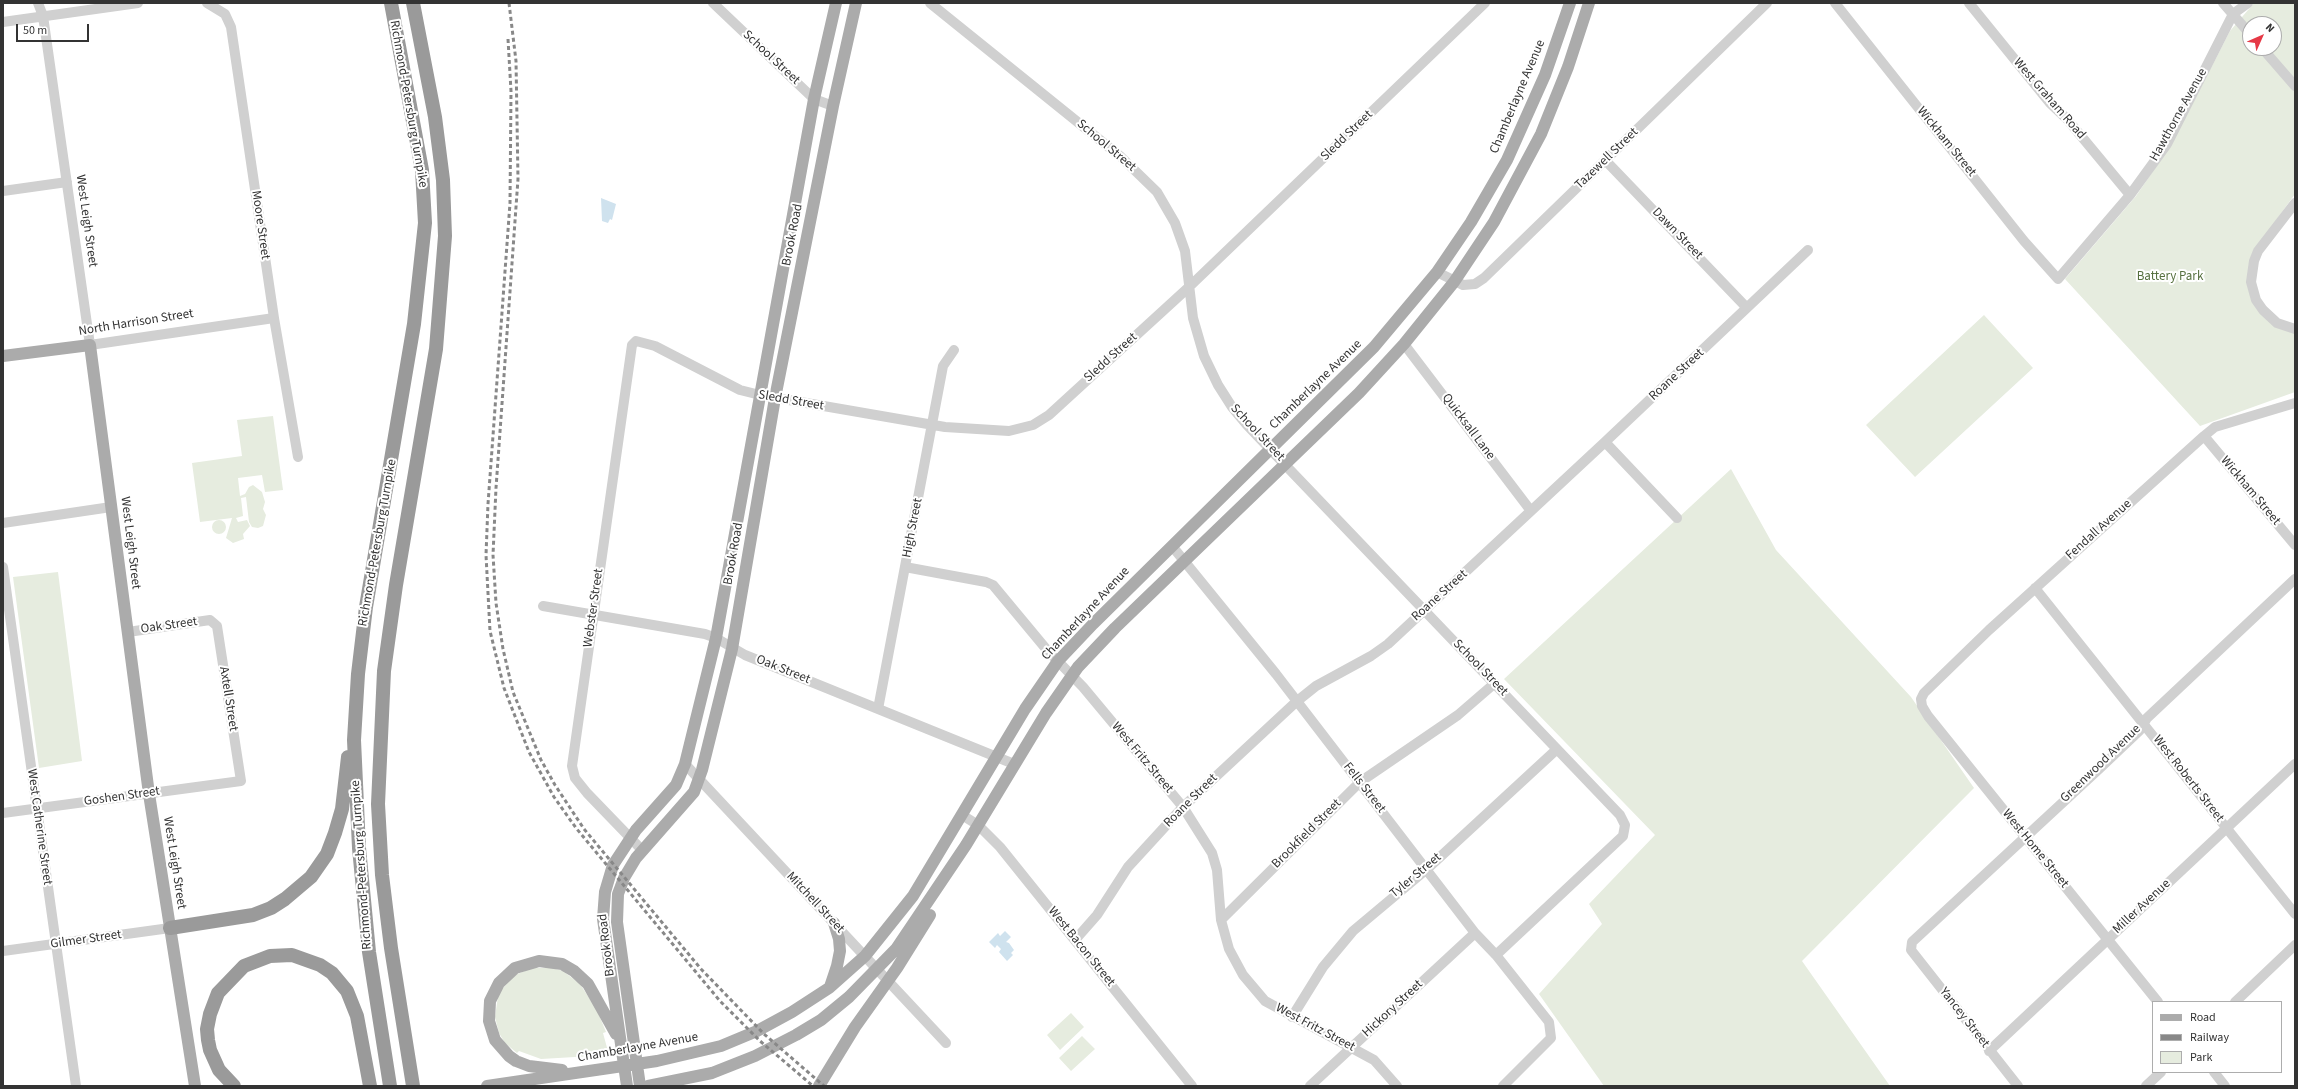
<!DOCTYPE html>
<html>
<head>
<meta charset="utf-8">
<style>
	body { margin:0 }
	#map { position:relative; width:2298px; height:1089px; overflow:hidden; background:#fff; font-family:"Source Sans 3",sans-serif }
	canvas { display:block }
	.frame { position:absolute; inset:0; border:4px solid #333; pointer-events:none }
	.legend { position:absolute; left:2152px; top:1001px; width:130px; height:72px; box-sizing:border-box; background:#fff; border:1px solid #adadad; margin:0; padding:5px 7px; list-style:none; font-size:12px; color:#333 }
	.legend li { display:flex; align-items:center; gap:8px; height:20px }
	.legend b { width:20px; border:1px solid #adadad }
	.north { position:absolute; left:2242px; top:16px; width:40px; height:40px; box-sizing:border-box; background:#fff; border:1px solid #adadad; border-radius:50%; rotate:45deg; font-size:11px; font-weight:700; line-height:16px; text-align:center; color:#333 }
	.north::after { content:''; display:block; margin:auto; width:14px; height:18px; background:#e63946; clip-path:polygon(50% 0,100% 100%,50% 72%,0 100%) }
	.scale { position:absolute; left:16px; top:24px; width:73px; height:18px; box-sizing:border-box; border:2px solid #333; border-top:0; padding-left:5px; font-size:12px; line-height:14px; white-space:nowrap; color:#333; -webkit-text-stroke:3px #fff; paint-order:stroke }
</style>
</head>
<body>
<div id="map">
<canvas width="2298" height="1089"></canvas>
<div class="frame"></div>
<ul class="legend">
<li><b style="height:5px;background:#ababab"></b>Road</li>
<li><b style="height:5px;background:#888"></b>Railway</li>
<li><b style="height:11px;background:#e6ecdf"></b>Park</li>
</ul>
<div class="north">N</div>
<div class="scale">50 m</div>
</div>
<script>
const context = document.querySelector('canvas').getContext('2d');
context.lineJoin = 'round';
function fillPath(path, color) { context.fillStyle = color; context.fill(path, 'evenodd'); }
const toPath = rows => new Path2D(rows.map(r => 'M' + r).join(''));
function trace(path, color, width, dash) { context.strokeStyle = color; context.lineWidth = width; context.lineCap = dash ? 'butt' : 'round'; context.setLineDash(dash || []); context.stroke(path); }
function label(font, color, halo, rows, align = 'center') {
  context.font = font + ' "Source Sans 3",sans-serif'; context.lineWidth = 4; context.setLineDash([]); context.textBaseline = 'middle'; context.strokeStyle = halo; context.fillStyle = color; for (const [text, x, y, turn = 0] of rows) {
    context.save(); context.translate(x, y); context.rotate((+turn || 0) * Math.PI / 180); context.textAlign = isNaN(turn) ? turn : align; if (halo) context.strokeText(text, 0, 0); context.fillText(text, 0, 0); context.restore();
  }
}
const green = toPath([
	[2254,3,2295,3,2295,194,2256,248,2252,299,2295,333,2295,392,2200,426,2065,279,2136,196,2171,145,2230,31],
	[2250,24,2274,24,2274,48,2250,48],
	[1984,315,2033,368,1915,477,1866,425],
	[273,416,283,490,265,492,262,475,238,478,240,496,245,494,249,487,253,485,262,492,265,502,263,509,266,515,263,526,258,528,252,527,249,522,246,497,241,498,243,516,236,518,238,522,247,520,250,526,243,534,244,539,233,543,226,538,232,518,200,522,192,463,242,456,237,420],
	[1731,469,1776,550,1911,697,1974,788,1802,961,1890,1086,1604,1086,1539,994,1602,924,1589,904,1655,835,1504,679],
	'212 527a7 7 0 1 1 14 0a7 7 0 1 1-14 0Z',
	[58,572,82,761,39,768,13,577],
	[532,968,552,968,563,971,580,984,597,1010,606,1032,603,1033,609,1055,541,1059,519,1051,517,1053,505,1043,499,1033,495,1017,498,996,502,989,515,975],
	[1071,1013,1084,1027,1060,1050,1047,1035],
	[1082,1036,1095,1049,1071,1071,1059,1058]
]);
const water = toPath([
	[601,198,616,204,612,220,610,219,608,223,602,221],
	[1005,931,1011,937,1006,942,1009,943,1014,950,1011,953,1013,955,1007,961,999,952,1001,949,997,945,995,948,989,942,998,933,1000,936]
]);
const minor = toPath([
	[38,3,43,16,90,345,274,318],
	[207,3,225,14,231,27,274,318,298,457],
	[713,3,814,99,833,106],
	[930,3,1121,157,1157,192,1175,223,1185,251,1193,318,1204,356,1218,385,1232,407,1247,425,1620,815,1625,825,1623,836,1496,955],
	[1835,3,2024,241,2058,279,2130,195,2167,144,2233,14,2248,3],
	[1969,3,2050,103,2067,119,2130,195],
	[2223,3,2250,34],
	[3,22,138,3],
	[2262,48,2295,86],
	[1606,161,1747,308],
	[3,191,67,182],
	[2295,203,2258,251,2254,261,2251,282,2256,300,2263,310,2277,323,2295,329],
	[1437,272,1463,285,1475,284,1484,278,1767,3],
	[1404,344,1531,511],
	[2204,436,2295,545],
	[1605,442,1677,518],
	[3,523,111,507],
	[1172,546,1276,674,1475,933,1496,955,1549,1022,1551,1038,1503,1086],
	[3,567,76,1086],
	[905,567,986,582,993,585,1047,650,1083,687,1183,807,1212,853,1217,870,1221,920,1229,949,1243,975,1265,1001,1374,1060,1397,1086],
	[2035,588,2295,914],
	[543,606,705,634,716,638,745,655,1014,764],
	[878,709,943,366,954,350],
	[685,764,946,1043],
	[3,813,241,781,217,626,210,620,128,632],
	[962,815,978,825,1000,847,1192,1086],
	[642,850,587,793,575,778,572,766,632,345,636,341,655,346,740,390,760,395,945,427,1009,431,1033,425,1049,415,1189,287,1485,3],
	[1221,920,1360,782,1458,715,1495,683],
	[1075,940,1097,915,1128,867,1183,807,1296,702,1316,686,1371,656,1388,644,1605,442,1808,250],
	[3,951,170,928],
	[2158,1002,1928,716,1922,706,1921,699,1924,693,1989,630,2204,436,2215,427,2295,403],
	[2235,1002,2295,945],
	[1292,1017,1323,967,1353,931,1427,869,1556,750],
	[1989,1051,2295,764],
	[2214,1072,2225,1086],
	[1310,1086,1475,933],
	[2018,1086,1911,950,1912,942,2100,768,2140,730,2147,718,2295,579],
	[2146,1086,2161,1072]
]);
const major = toPath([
	[3,356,90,345,149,794,195,1086],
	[830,987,837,966,840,951,839,939,834,923],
	[562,1070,529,1066,516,1061,509,1056,495,1040,489,1021,490,1001,499,983,515,968,539,961,562,964,574,971,588,984,616,1034],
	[487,1086,657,1061,721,1046,757,1031,792,1012,829,988,865,956,913,896,1025,709,1058,661,1093,624,1374,347,1437,272,1471,222,1507,160,1545,75,1570,3],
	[627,1086,603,919,605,892,613,865,636,830,676,785,685,764,716,638,814,99,836,3],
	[640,1086,617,922,618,894,624,878,636,858,694,792,702,770,732,649,775,398,833,106,856,3],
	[648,1086,712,1073,755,1056,796,1035,821,1020,849,997,896,949,966,845,1046,713,1078,667,1115,628,1359,393,1404,344,1454,282,1494,222,1541,134,1568,67,1589,3],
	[819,1086,855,1027,897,968,930,915]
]);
const highway = toPath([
	[413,3,435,117,443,180,445,236,436,349,396,585,384,671,378,804,382,875,391,948,413,1086],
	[170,928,253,915,271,908,285,899,311,877,327,854,335,833,342,809,348,757],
	[234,1086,219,1070,210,1050,208,1040,207,1029,210,1014,218,993,244,966,270,956,292,955,320,965,332,973,347,991,357,1016,370,1086],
	[390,1086,369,952,359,848,354,740,358,674,366,607,414,324,425,223,422,170,391,3]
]);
const rail = toPath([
	[509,3,516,61,518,179,496,488,493,555,496,603,503,649,513,692,541,760,555,785,584,829,701,969,764,1034,824,1086],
	[508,39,511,91,510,203,488,504,486,555,490,631,504,688,529,752,554,797,576,828,720,1001,760,1041,813,1086]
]);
const streetNames = [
	["School Street",771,58,43],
	["Chamberlayne Avenue",1518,97,-67],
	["West Graham Road",2049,99,49],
	["Richmond-Petersburg Turnpike",408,104,80],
	["Hawthorne Avenue",2179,115,-61],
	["Sledd Street",1347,136,-44],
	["Wickham Street",1946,142,51],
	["School Street",1106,146,40],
	["Tazewell Street",1607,159,-44],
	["West Leigh Street",86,221,82],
	["Moore Street",260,225,82],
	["Dawn Street",1677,234,46],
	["Brook Road",793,235,-79],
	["North Harrison Street",136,323,-9],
	["Sledd Street",1111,358,-42],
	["Roane Street",1677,375,-43],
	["Chamberlayne Avenue",1316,385,-44],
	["Sledd Street",791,401,10],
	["Quicksall Lane",1468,427,53],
	["School Street",1257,433,47],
	["Wickham Street",2250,491,50],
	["High Street",913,528,-79],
	["Fendall Avenue",2099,530,-42],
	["West Leigh Street",130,543,83],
	["Richmond-Petersburg Turnpike",378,543,-80],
	["Brook Road",734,554,-80],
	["Roane Street",1440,596,-42],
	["Webster Street",594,608,-82],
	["Chamberlayne Avenue",1086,614,-47],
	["Oak Street",169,626,-8],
	["School Street",1480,668,46],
	["Oak Street",783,670,22],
	["Axtell Street",228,699,81],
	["West Fritz Street",1142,758,50],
	["Greenwood Avenue",2101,764,-44],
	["West Roberts Street",2188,779,52],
	["Fells Street",1364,788,52],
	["Goshen Street",122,797,-8],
	["Roane Street",1191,801,-45],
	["West Catherine Street",39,827,82],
	["Brookfield Street",1307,834,-45],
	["West Home Street",2035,849,51],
	["West Leigh Street",174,863,81],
	["Richmond-Petersburg Turnpike",362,865,-94],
	["Tyler Street",1416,876,-40],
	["Mitchell Street",815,903,47],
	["Miller Avenue",2142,907,-43],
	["Gilmer Street",86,940,-8],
	["Brook Road",607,945,-97],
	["West Bacon Street",1081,947,51],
	["Hickory Street",1393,1009,-43],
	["Yancey Street",1964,1018,52],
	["West Fritz Street",1315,1028,28],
	["Chamberlayne Avenue",638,1048,-10]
];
const parkNames = [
	["Battery Park",2170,277]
];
fillPath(green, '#e6ecdf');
fillPath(water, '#cfe2ee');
trace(minor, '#d0d0d0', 10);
trace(major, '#ababab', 12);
trace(highway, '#9a9a9a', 14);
trace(rail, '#888', 3, [4, 3]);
label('13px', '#333', '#fff', streetNames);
label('13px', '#56703f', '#fff', parkNames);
</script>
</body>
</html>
